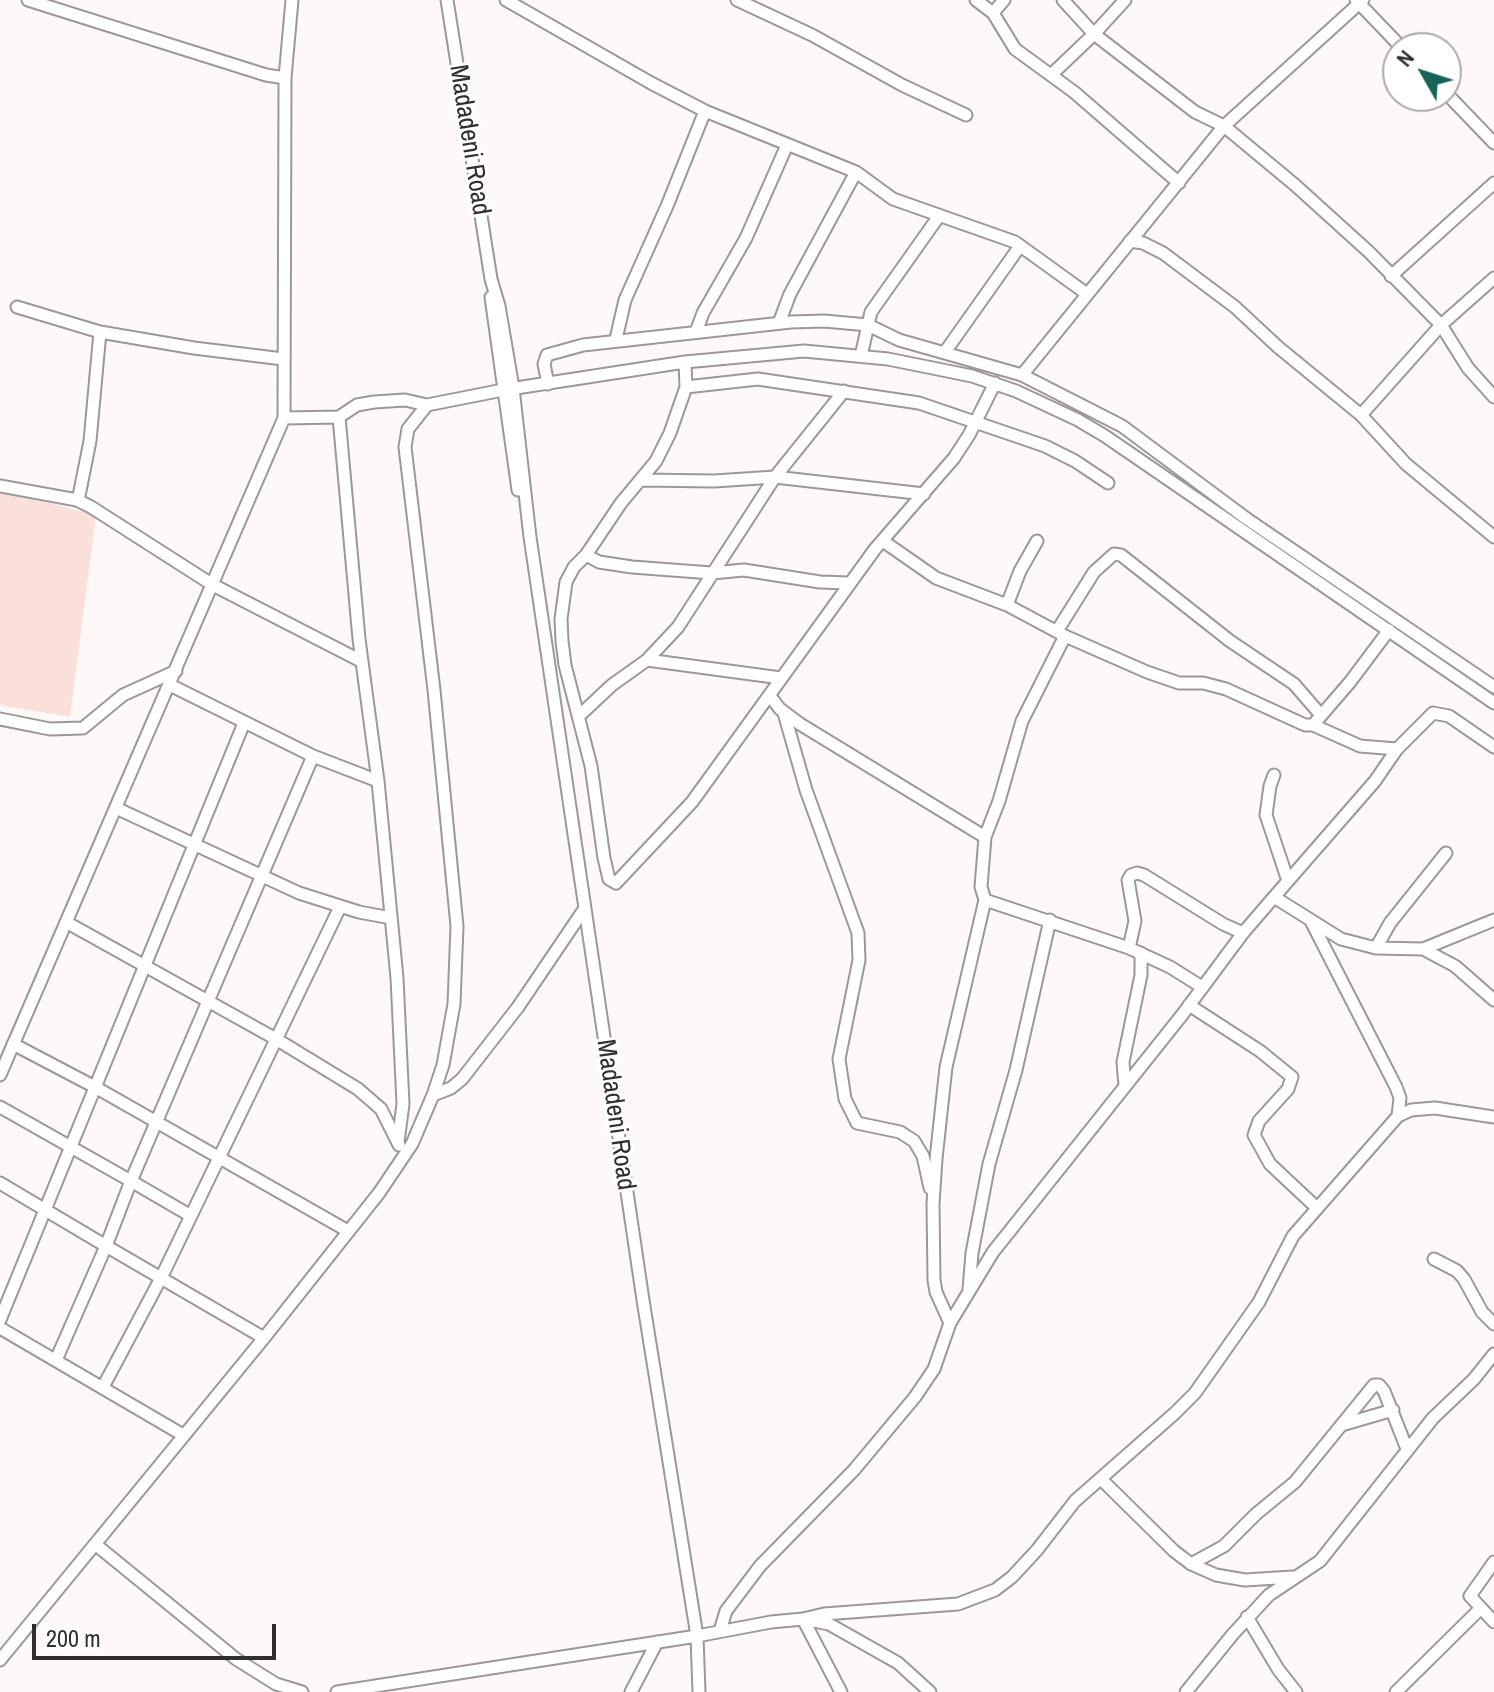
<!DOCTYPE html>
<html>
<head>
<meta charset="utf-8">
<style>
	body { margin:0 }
	#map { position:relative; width:1494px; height:1692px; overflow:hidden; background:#fef9f8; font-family:"Archivo Narrow",sans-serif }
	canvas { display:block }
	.north { position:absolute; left:1382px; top:32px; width:80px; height:80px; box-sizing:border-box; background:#fff; border:2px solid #acabab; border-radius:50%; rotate:309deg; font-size:22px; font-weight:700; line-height:32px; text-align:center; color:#302e2e }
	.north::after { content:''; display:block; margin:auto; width:28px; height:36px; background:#196258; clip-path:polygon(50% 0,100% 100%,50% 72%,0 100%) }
	.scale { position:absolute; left:32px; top:1624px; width:244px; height:36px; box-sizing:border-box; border:4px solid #302e2e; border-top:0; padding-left:10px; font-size:24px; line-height:28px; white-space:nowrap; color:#302e2e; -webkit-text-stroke:6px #fff; paint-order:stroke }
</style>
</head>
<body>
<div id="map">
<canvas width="1494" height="1692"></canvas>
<div class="north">N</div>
<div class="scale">200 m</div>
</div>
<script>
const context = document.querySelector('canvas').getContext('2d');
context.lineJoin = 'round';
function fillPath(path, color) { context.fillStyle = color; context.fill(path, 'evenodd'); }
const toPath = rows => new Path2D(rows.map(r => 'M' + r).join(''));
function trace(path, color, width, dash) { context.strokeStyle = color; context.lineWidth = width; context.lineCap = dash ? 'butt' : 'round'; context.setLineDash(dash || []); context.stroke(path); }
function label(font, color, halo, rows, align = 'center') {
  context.font = font + ' "Archivo Narrow",sans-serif'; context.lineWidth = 6; context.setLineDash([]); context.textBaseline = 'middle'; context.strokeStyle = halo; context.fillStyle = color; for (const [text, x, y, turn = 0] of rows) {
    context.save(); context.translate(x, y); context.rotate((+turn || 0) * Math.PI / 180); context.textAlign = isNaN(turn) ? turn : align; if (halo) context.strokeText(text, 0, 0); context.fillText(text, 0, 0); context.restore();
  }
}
const green = toPath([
	[0,491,96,515,70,717,0,705]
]);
const minor = toPath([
	[28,0,266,75,285,78],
	[447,0,491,279,499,306,513,388,530,537,643,1300,697,1636,699,1692],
	[506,0,651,83,705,111,856,172,893,199,1015,242,1087,294],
	[737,0,812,35,902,85,966,115],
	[976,0,993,13,1015,49,1074,92,1179,183],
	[1125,0,1094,34,1195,112,1224,126,1295,185,1369,252,1441,325,1468,368,1494,397],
	[1356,0,1402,48],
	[993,13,1004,0],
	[1051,75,1094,34,1063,0],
	[1446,93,1494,143],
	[1130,241,1143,243,1163,253,1235,307,1278,347,1361,415,1406,464,1494,537],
	[1391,276,1494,183],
	[491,297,518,490],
	[17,307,100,332],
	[779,323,790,294,856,172],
	[696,332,703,313,746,238,787,145],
	[616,339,625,300,667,206,705,111],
	[945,352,1020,246],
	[861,356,871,312,939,216],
	[685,362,686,387,670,433,656,461,621,503,586,555,599,562,632,567,712,573,744,570,820,582,849,583],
	[1022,375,1224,126,1363,0],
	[548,384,544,364,547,355,583,345,791,322,824,321,868,325,899,340,1022,375,1122,426,1247,519,1494,687],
	[686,387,758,379,919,403,1045,446,1075,461,1108,483],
	[1361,415,1441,325,1494,278],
	[339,417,359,639,378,781,397,978,403,1104,398,1142],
	[284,418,339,417,357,405,374,402,405,400,427,405],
	[641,480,714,481,775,477,924,494],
	[0,486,77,500,91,507,213,585,361,661],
	[78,501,90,441,100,332,194,348,283,359],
	[883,541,936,578,1007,605,1065,636,1147,672,1179,683,1203,683,1226,689,1305,725,1313,725,1350,682,1389,630],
	[586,555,574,567,566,582,561,619,562,641,565,665,591,766,604,858,609,879,616,883,692,802,875,549,954,458,969,435,995,383],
	[1007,605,1020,571,1037,541],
	[1057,631,1094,572,1114,554,1121,555,1230,641,1294,684,1320,714],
	[647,660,781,678],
	[170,685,313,756,378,781],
	[770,696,780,709,800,724,985,837,981,887,985,900,946,1067,936,1159,933,1204,934,1280,936,1292,950,1323],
	[784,713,806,790,858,933,859,960,839,1059,845,1099,857,1123,900,1132,914,1141,923,1156,930,1188],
	[580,715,612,685,647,660,678,627,775,477,844,391],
	[0,719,50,729,83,728,123,695,176,671],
	[1313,725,1360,746,1397,749],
	[1494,747,1449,716,1433,713,1397,749,1375,781,1274,897,1341,939,1376,948,1423,949,1455,966,1494,1000],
	[1274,775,1270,786,1266,815,1288,881],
	[116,808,299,893,359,912,391,918],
	[985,837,999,801,1022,721,1065,636],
	[985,900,1129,948,1170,967,1202,987],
	[66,922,276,1039,358,1089,381,1109,399,1145],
	[1129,948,1135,921,1128,880,1131,875,1137,873,1144,875,1223,924,1243,933],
	[1376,948,1390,923,1446,853],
	[1423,949,1494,920],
	[1189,1005,1260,1051,1292,1077,1288,1089,1259,1121,1254,1135,1270,1164,1317,1208],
	[13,1044,95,1087,348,1231],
	[0,1075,284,418,285,78,292,0],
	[1125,1086,1123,1062,1141,975,1141,953],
	[433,1095,451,1088,462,1079,518,1007,585,908],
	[0,1107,131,1181,106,1246,264,1338],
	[1398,1116,1411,1110,1435,1108,1494,1117],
	[0,1183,106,1246,56,1360],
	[191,1216,131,1181,313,756],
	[1434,1259,1457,1271,1464,1279,1482,1312,1494,1324],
	[969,1289,972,1253,989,1164,1016,1070,1050,920],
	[0,1320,244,723],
	[0,1328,183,1435],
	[103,1387,161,1278,340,907],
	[1345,1424,1393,1410],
	[1101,1479,1174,1551,1191,1564,1216,1575,1245,1580,1292,1577],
	[95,1544,236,1659,276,1684,302,1692],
	[1494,1562,1470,1596,1494,1622],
	[1191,1564,1224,1546,1256,1514,1295,1482,1374,1385,1379,1385,1384,1391,1407,1449],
	[1247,1617,1278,1669,1296,1692],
	[803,1619,841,1692],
	[808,1620,829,1624,898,1663,930,1692],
	[720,1631,726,1611,760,1566,854,1470,915,1397,934,1369,950,1323,993,1252,1182,1015,1243,933,1274,897],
	[0,1660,264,1338,379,1193,412,1144,433,1095,443,1065,454,1004,457,926,434,690,405,447,408,429,427,405,503,390,685,362,804,351,888,359,972,376,1016,391,1078,420,1105,436,1494,703],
	[337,1692,697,1636,771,1622,803,1619,824,1614,958,1604,995,1590,1012,1577,1037,1550,1075,1501,1175,1413,1195,1393,1259,1302,1293,1236,1398,1116,1400,1098,1396,1087,1312,923],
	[631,1692,657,1642],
	[1186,1692,1233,1634,1269,1595,1320,1561,1433,1418,1474,1379,1494,1354],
	[1396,1692,1481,1608]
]);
const streetNames = [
	["Madadeni Road",469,140,81],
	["Madadeni Road",615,1115,82]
];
fillPath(green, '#fbdfd9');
trace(minor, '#9d9897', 15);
trace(minor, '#fff', 11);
label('26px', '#302e2e', '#fff', streetNames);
</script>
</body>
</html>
